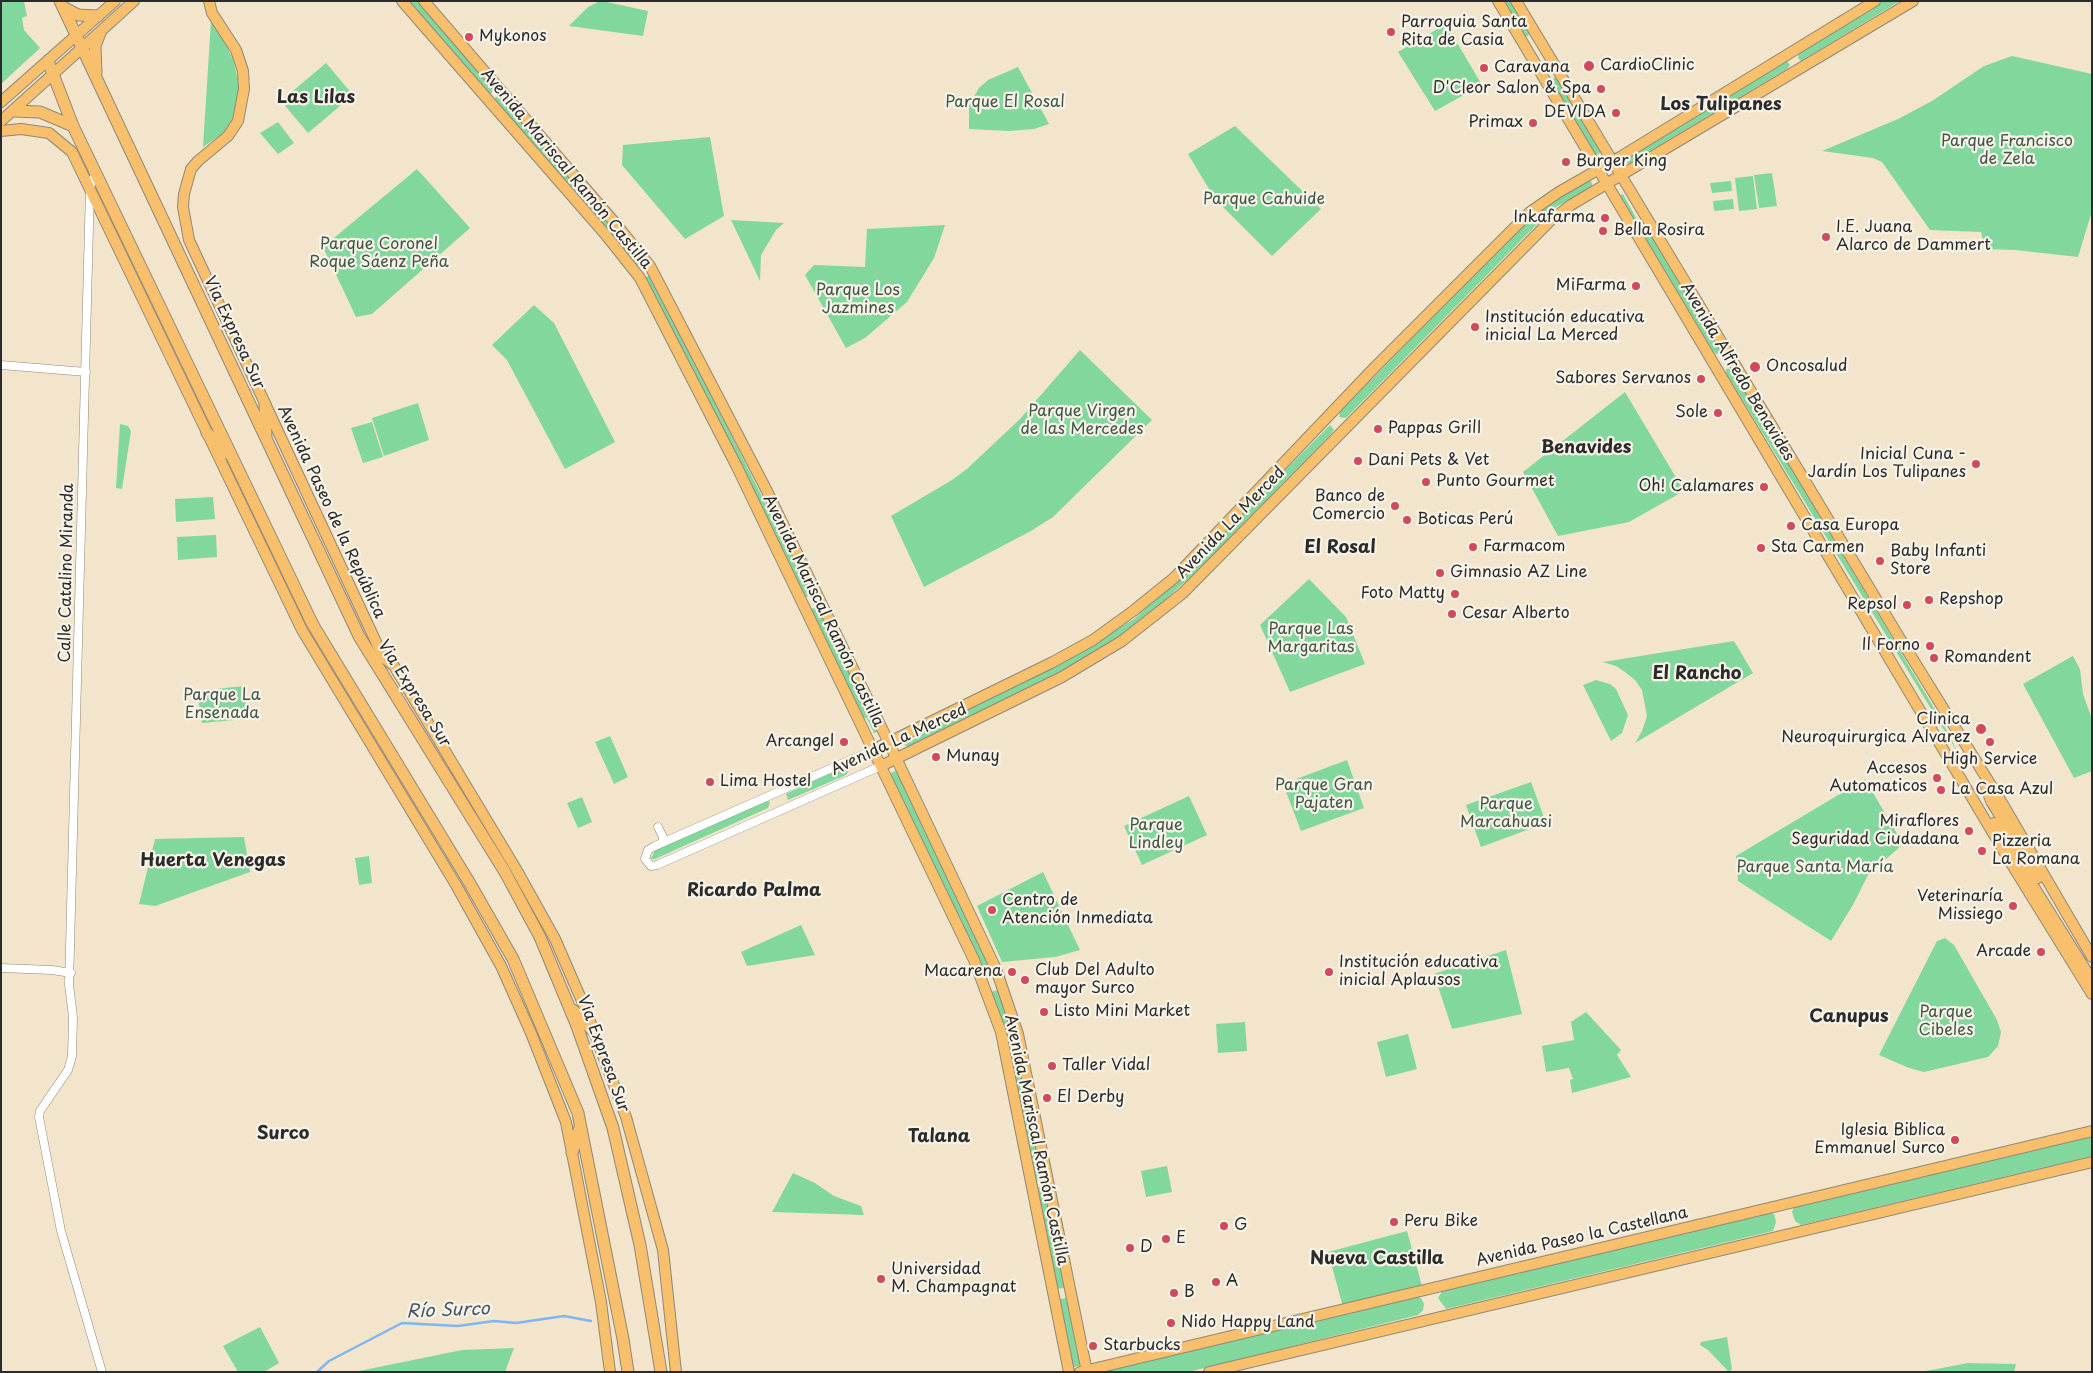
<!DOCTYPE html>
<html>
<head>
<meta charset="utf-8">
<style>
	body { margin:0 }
	#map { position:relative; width:2093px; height:1373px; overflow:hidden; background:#f2e5cb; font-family:"Playpen Sans",sans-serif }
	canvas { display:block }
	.frame { position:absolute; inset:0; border:2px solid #2b2b2b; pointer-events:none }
</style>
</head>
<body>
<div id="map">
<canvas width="2093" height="1373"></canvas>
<div class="frame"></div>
</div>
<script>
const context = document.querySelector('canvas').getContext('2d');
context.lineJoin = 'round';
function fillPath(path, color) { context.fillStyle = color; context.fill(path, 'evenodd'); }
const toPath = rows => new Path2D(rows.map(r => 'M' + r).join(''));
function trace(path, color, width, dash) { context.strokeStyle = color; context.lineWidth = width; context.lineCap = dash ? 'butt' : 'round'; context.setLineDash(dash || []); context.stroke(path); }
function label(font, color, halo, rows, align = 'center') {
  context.font = font + ' "Playpen Sans",sans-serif'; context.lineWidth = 4.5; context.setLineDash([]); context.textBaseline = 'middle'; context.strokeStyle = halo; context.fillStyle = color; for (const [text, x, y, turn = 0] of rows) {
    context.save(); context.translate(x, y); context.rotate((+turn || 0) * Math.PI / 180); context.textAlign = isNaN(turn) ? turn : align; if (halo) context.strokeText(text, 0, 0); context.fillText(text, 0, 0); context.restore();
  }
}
const green = toPath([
	[1,1,24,1,27,16,22,18,24,30,40,48,1,84],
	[406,1,420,1,495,89,490,94],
	[1503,1,1510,1,1529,34,1528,36,1524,37],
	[1882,1,1900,1,1801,61,1798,58,1799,52],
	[598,2,607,2,648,11,643,36,569,26,588,7],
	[211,21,224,40,233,60,239,83,238,100,234,118,222,134,203,147],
	[1446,24,1482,85,1435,111,1398,52],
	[2012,56,2092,74,2092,211,2078,257,2015,250,1985,249,1981,232,1930,230,1882,162,1873,158,1822,151,1898,119,1932,101,1984,66],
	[1787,61,1790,65,1787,69,1628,164,1626,157],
	[326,63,353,95,308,133,281,101],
	[1018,67,1049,124,1034,129,1009,131,969,129,969,105,979,88,988,80],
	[1556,77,1601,152,1595,156,1550,80],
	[500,94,640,260,638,265,633,264,496,101,495,98],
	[278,122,294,143,278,154,260,133],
	[1235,126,1321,209,1272,256,1215,199,1188,154],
	[710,137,724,216,685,239,622,165,623,145],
	[417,169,470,228,372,314,356,317,323,247],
	[1772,173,1777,206,1759,208,1754,175],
	[1753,176,1757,209,1739,211,1735,178],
	[1589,178,1592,183,1592,187,1551,210,1346,418,1339,417,1340,412,1532,215],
	[1731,181,1732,191,1712,193,1710,183],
	[1623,194,1641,227,1650,232,1722,352,1721,354,1716,354,1713,351,1620,195],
	[1733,199,1734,209,1714,211,1713,201],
	[731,220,784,223,776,230,761,255,760,281],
	[945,225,934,258,907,302,865,338,846,348,805,275,814,265,865,267,867,229],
	[650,274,811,594,805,598,644,279],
	[534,305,554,323,615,442,565,469,507,360,492,345],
	[1080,350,1152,420,1053,517,1031,531,924,587,891,516,952,480,968,468,1020,419],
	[1726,369,1732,369,1943,723,1958,753,1726,373],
	[1625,392,1684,491,1629,522,1558,536,1523,472],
	[418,403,429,440,384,456,372,418],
	[372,422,383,457,363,463,351,428],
	[120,424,128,426,131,431,122,489,116,488],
	[1330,425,1334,430,1331,434,1195,573,1140,622,1082,662,907,747,904,744,921,736,925,730,1061,662,1134,619,1175,582],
	[213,497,215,519,176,522,175,499],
	[216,535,217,557,178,560,177,537],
	[1309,579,1346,617,1365,664,1290,692,1260,625],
	[818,606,878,732,874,733,867,719,859,715,809,610],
	[1734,641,1753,673,1635,743,1642,731,1647,716,1642,690,1635,680,1625,672,1616,666,1603,662],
	[2073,656,2080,669,2083,694,2092,719,2092,771,2074,778,2023,684],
	[1596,680,1610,684,1616,689,1628,715,1622,733,1611,741,1583,685],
	[244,686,247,719,202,723,197,691],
	[610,736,628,777,614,784,595,742],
	[862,758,864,760,851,767,846,775,788,800,786,794],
	[1347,760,1364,808,1301,831,1283,784],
	[897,770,991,970,984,973,889,774],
	[1865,779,1903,844,1868,875,1854,903,1831,941,1738,881,1736,856],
	[1531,782,1546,823,1481,847,1466,805],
	[1189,796,1207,835,1142,865,1124,826],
	[582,797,592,822,578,828,567,803],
	[767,801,770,802,768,808,655,859,651,859,655,850],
	[244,837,250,872,155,906,139,904,155,839],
	[369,856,372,883,359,885,355,858],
	[1043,872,1080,950,1055,957,1002,962,977,906],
	[801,925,815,955,747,966,741,952],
	[1945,938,1954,945,1997,1020,2001,1032,1998,1046,1988,1057,1924,1072,1909,1068,1879,1055,1937,941],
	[1506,950,1522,1014,1452,1029,1434,974],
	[998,990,1010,1024,1044,1179,1033,1181,990,992],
	[1586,1012,1621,1050,1617,1055,1631,1077,1572,1093,1570,1080,1573,1079,1569,1068,1546,1072,1542,1046,1574,1040,1571,1022],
	[1245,1022,1247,1051,1218,1053,1216,1024],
	[1408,1034,1417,1069,1386,1077,1377,1042],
	[2092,1135,2092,1156,1801,1225,1795,1221,1792,1212,1795,1205],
	[1167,1166,1172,1192,1146,1197,1141,1171],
	[793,1173,815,1183,834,1196,861,1206,864,1215,772,1212],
	[1045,1186,1064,1288,1055,1289,1036,1188],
	[1769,1212,1774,1214,1776,1222,1773,1231,1446,1309,1438,1298,1443,1290],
	[1407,1231,1422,1286,1343,1307,1328,1252],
	[1416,1296,1421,1298,1424,1304,1423,1310,1418,1315,1188,1372,1102,1372],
	[1066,1298,1080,1366,1073,1367,1059,1299],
	[260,1327,279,1363,264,1372,238,1372,223,1346],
	[1727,1337,1732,1369,1729,1372,1708,1350,1700,1345,1701,1342],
	[514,1348,505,1372,354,1372,462,1350],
	[1968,1363,2016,1364,2014,1372,1921,1372]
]);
const stream = toPath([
	[317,1372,329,1361,402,1323,458,1326,494,1321,516,1323,564,1316,591,1321]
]);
const minor = toPath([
	[96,175,92,180,90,188,69,984,73,1017,72,1056,68,1070,40,1111,39,1117,61,1231,102,1372],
	[1,365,86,372],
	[873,750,655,846,648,850,645,859,651,866,657,865,881,766],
	[658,827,663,837,663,842],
	[1,968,52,970,71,973]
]);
const major = toPath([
	[209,1,212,13,236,50,243,71,244,89,238,121,228,136,198,161,191,169,184,194,183,207,189,240,383,657,394,666,516,869,555,939,585,1008,626,1117,663,1250,676,1372],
	[402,1,605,234,640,278,737,467,974,960,1001,1032,1069,1372],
	[424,1,616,224,650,266,767,491,889,743,996,969,1018,1034,1087,1372],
	[1498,1,2009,860,2092,994],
	[1516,1,1899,637,2005,808,2092,957],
	[1,102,115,1],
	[1,121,134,1],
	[1,131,21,129,49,133,72,152,302,630,456,885,501,966,531,1033,566,1122,601,1302,610,1372],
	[873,750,1053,662,1093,640,1133,611,1174,578,1375,367,1530,212,1559,192,1620,157,1875,1],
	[881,766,1062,677,1122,641,1183,593,1550,221,1571,205,1913,1],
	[1986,787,1991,801,2038,878],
	[1994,823,2092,980],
	[1080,1372,2092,1131],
	[1209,1372,2092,1162]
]);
const highway = toPath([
	[60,1,359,636,505,872,540,937,577,1026,613,1128,640,1245,661,1372],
	[63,7,78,15,98,16],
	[48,61,73,126,313,625,469,882,513,959,578,1113,623,1339,628,1372],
	[96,73,95,46,100,33],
	[13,111,40,112,73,126],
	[265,404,266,437],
	[207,433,227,453],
	[573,1010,594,1032],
	[572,1153,580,1127]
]);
const markers = [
	[1391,32,5,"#d1495b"],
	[469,37,5,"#d1495b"],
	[1589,66,6,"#d1495b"],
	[1484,68,5,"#d1495b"],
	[1601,89,5,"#d1495b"],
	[1616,113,5,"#d1495b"],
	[1533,123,5,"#d1495b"],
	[1566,162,5,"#d1495b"],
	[1605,218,5,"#d1495b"],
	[1603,231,5,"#d1495b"],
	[1826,237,5,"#d1495b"],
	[1636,286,5,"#d1495b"],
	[1475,327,5,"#d1495b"],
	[1755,367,6,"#d1495b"],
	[1701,379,5,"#d1495b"],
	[1718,413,5,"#d1495b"],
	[1378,429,5,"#d1495b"],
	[1358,461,5,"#d1495b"],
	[1976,464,5,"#d1495b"],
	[1426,482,5,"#d1495b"],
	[1764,487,5,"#d1495b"],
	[1395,506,5,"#d1495b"],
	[1407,520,5,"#d1495b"],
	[1791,526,5,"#d1495b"],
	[1473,547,5,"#d1495b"],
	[1761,548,5,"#d1495b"],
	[1880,561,5,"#d1495b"],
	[1440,573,5,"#d1495b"],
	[1455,594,5,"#d1495b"],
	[1929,600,5,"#d1495b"],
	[1907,605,5,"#d1495b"],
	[1452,614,5,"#d1495b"],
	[1930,646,5,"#d1495b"],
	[1934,658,5,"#d1495b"],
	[1981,729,6,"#d1495b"],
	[844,742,5,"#d1495b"],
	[1990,742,5,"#d1495b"],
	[936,757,5,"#d1495b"],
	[1937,778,5,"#d1495b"],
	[710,782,5,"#d1495b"],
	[1941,790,5,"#d1495b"],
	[1969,831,5,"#d1495b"],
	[1982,851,5,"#d1495b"],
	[2013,906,5,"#d1495b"],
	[992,910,5,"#d1495b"],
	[2041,952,5,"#d1495b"],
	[1012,972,5,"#d1495b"],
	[1329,972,5,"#d1495b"],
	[1025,980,5,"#d1495b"],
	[1044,1012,5,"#d1495b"],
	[1052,1066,5,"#d1495b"],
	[1047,1098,5,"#d1495b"],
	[1955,1140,5,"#d1495b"],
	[1394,1222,5,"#d1495b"],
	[1224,1226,5,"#d1495b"],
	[1166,1239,5,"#d1495b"],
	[1130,1248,5,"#d1495b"],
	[881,1279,5,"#d1495b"],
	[1216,1282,5,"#d1495b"],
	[1174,1293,5,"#d1495b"],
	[1171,1323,5,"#d1495b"],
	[1093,1346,5,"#d1495b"]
];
const poiNames = [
	["Parroquia Santa",1401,23],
	["Rita de Casia",1401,41],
	["Mykonos",479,37],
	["CardioClinic",1600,66],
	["Caravana",1494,68],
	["D'Cleor Salon & Spa",1591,89,"right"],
	["DEVIDA",1606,113,"right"],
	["Primax",1523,123,"right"],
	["Burger King",1576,162],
	["Inkafarma",1595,218,"right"],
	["I.E. Juana",1836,228],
	["Alarco de Dammert",1836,246],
	["Bella Rosira",1613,231],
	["MiFarma",1626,286,"right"],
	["Institución educativa",1485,318],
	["inicial La Merced",1485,336],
	["Oncosalud",1766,367],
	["Sabores Servanos",1691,379,"right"],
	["Sole",1708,413,"right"],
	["Pappas Grill",1388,429],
	["Inicial Cuna -",1966,455,"right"],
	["Jardín Los Tulipanes",1966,473,"right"],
	["Dani Pets & Vet",1368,461],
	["Punto Gourmet",1436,482],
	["Oh! Calamares",1754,487,"right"],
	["Banco de",1385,497,"right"],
	["Comercio",1385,515,"right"],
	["Boticas Perú",1417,520],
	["Casa Europa",1801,526],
	["Farmacom",1483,547],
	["Sta Carmen",1771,548],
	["Baby Infanti",1890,552],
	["Store",1890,570],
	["Gimnasio AZ Line",1450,573],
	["Foto Matty",1445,594,"right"],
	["Repshop",1939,600],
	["Repsol",1897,605,"right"],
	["Cesar Alberto",1462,614],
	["Il Forno",1920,646,"right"],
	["Romandent",1944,658],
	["Clinica",1970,720,"right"],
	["Neuroquirurgica Alvarez",1970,738,"right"],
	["Arcangel",834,742,"right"],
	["Munay",946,757],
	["High Service",1990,760,"center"],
	["Accesos",1927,769,"right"],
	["Automaticos",1927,787,"right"],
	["Lima Hostel",720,782],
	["La Casa Azul",1951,790],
	["Miraflores",1959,822,"right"],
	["Seguridad Ciudadana",1959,840,"right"],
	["Pizzeria",1992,842],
	["La Romana",1992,860],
	["Veterinaría",2003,897,"right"],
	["Missiego",2003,915,"right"],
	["Centro de",1002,901],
	["Atención Inmediata",1002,919],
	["Arcade",2031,952,"right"],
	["Institución educativa",1339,963],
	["inicial Aplausos",1339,981],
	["Club Del Adulto",1035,971],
	["mayor Surco",1035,989],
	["Macarena",1002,972,"right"],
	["Listo Mini Market",1054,1012],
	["Taller Vidal",1062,1066],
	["El Derby",1057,1098],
	["Iglesia Biblica",1945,1131,"right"],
	["Emmanuel Surco",1945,1149,"right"],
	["Peru Bike",1404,1222],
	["G",1234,1226],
	["E",1176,1239],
	["D",1140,1248],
	["Universidad",891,1270],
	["M. Champagnat",891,1288],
	["A",1226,1282],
	["B",1184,1293],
	["Nido Happy Land",1181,1323],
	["Starbucks",1103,1346]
];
const parkNames = [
	["Parque El Rosal",1005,103],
	["Parque Francisco",2007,142],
	["de Zela",2007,160],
	["Parque Cahuide",1264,200],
	["Parque Coronel",379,245],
	["Roque Sáenz Peña",379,263],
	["Parque Los",858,291],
	["Jazmines",858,309],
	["Parque Virgen",1082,412],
	["de las Mercedes",1082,430],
	["Parque Las",1311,630],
	["Margaritas",1311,648],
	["Parque La",222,696],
	["Ensenada",222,714],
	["Parque Gran",1324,786],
	["Pajaten",1324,804],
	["Parque",1506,805],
	["Marcahuasi",1506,823],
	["Parque",1156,826],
	["Lindley",1156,844],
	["Parque Santa María",1815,868],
	["Parque",1946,1013],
	["Cibeles",1946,1031]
];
const streetNames = [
	["Avenida Mariscal Ramón Castilla",566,169,50],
	["Via Expresa Sur",234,333,65],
	["Avenida Alfredo Benavides",1737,372,59],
	["Avenida Paseo de la República",331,512,65],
	["Avenida La Merced",1231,523,-46],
	["Calle Catalino Miranda",67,573,-89],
	["Avenida Mariscal Ramón Castilla",823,611,64],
	["Via Expresa Sur",414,694,58],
	["Avenida La Merced",899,740,-25],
	["Via Expresa Sur",603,1054,70],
	["Avenida Mariscal Ramón Castilla",1036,1140,78],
	["Avenida Paseo la Castellana",1582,1237,-13]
];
const neighbourhoodNames = [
	["Las Lilas",316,98],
	["Los Tulipanes",1721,105],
	["Benavides",1586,448],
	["El Rosal",1340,548],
	["El Rancho",1697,674],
	["Huerta Venegas",213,861],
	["Ricardo Palma",754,891],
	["Canupus",1849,1017],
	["Surco",283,1134],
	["Talana",939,1137],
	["Nueva Castilla",1377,1259]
];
const waterNames = [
	["Río Surco",448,1311,-2]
];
fillPath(green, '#82d89c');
trace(stream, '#7eb7ef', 2.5);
trace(minor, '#8e887b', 9);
trace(major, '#8e887b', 12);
trace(highway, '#8e887b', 13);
trace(minor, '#fff', 8);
trace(major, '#f8bf6c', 10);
trace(highway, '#f8bf6c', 11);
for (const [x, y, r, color] of markers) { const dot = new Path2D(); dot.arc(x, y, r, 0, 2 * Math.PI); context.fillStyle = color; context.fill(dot); trace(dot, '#f7f3e8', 2); }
label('16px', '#2b2b2b', '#f7f3e8', poiNames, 'left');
label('16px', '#415647', '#f7f3e8', parkNames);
label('16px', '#2b2b2b', '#f7f3e8', streetNames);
label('bold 18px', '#2b2b2b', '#f7f3e8', neighbourhoodNames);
label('italic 18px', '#456', '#f7f3e8', waterNames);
</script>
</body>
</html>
